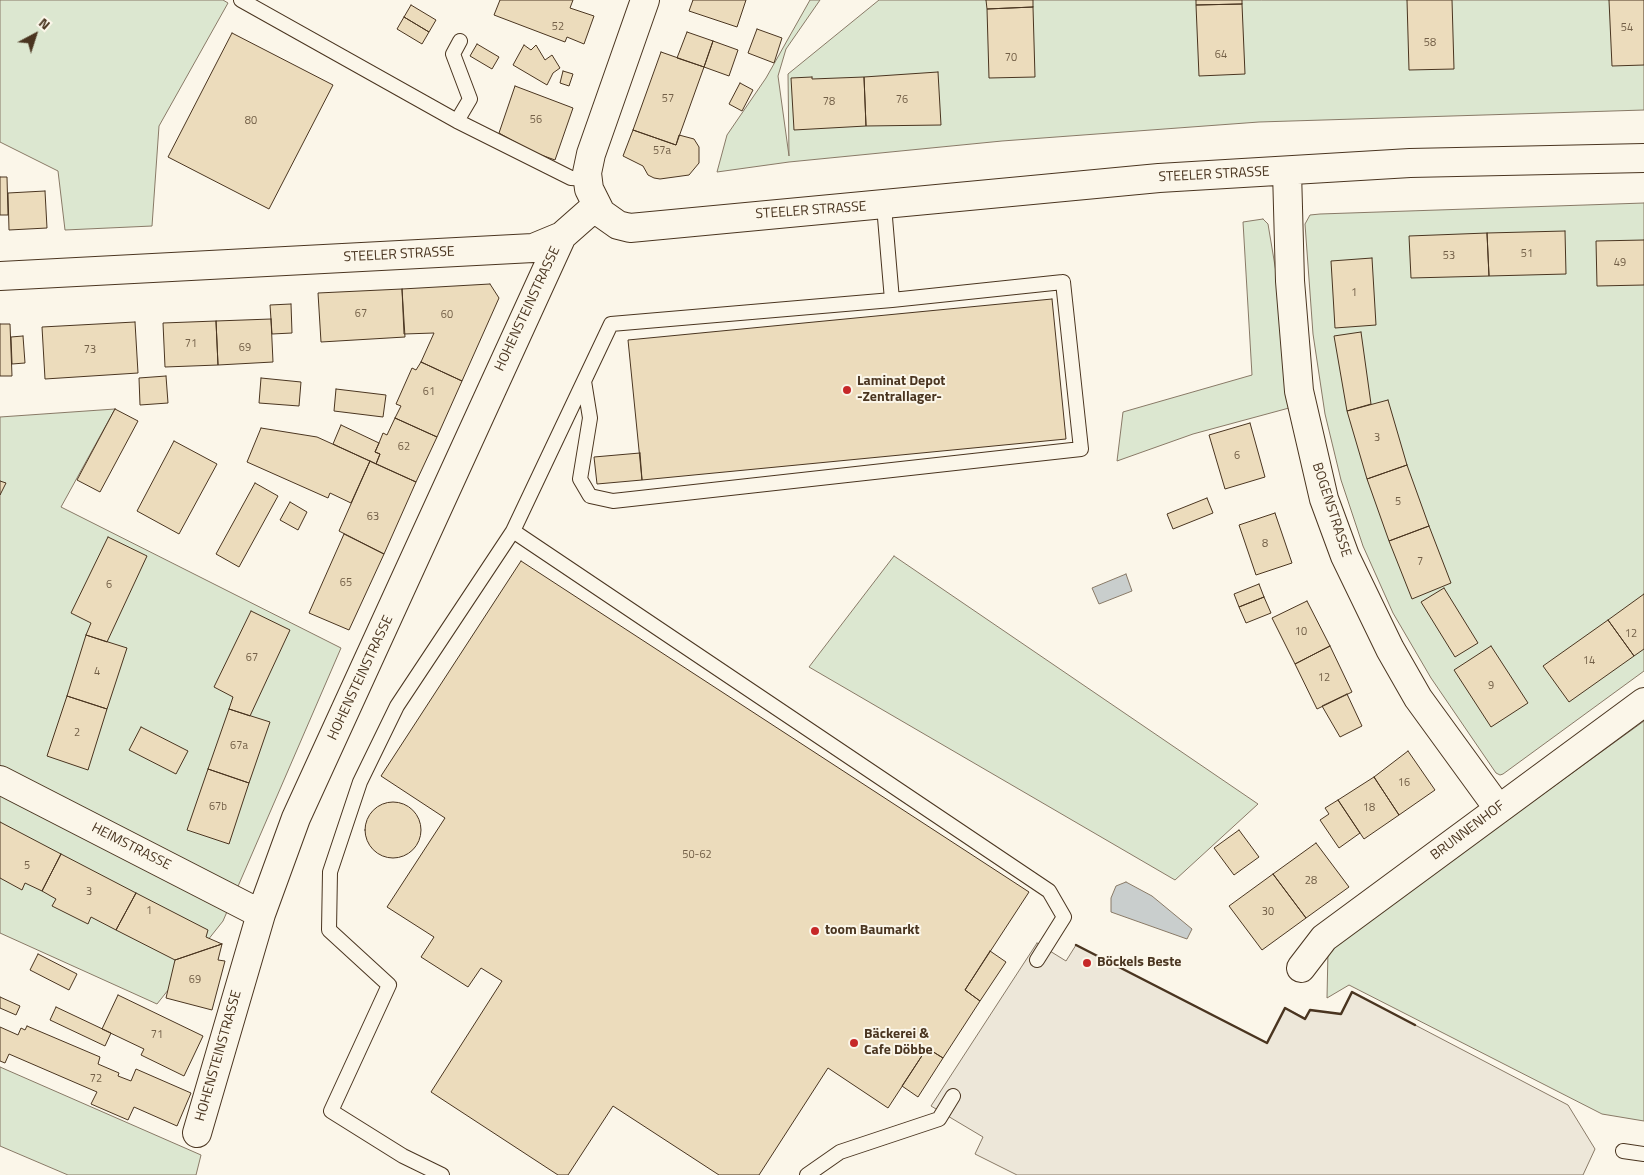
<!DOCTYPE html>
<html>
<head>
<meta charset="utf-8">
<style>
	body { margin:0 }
	#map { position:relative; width:1644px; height:1175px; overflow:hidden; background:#fbf6e9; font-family:"Titillium Web",sans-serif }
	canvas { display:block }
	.north { position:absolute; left:10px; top:10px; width:50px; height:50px; -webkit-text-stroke:4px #fbf6e9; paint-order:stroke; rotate:40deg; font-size:14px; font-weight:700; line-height:20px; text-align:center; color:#4a3520 }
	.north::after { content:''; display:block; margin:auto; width:18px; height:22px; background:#4a3520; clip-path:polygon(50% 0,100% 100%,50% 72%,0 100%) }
</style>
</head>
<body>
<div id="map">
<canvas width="1644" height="1175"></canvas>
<div class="north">N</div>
</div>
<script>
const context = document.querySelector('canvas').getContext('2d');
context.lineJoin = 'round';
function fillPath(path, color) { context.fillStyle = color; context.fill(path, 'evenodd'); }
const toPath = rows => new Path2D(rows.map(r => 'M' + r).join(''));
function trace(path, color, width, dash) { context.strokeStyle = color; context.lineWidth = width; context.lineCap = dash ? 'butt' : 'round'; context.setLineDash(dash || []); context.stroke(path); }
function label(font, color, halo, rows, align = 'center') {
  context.font = font + ' "Titillium Web",sans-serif'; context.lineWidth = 4; context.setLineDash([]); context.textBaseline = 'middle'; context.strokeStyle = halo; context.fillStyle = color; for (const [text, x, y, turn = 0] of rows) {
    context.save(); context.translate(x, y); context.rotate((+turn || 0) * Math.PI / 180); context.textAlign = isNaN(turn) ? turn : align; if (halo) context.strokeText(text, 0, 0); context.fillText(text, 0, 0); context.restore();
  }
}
const green = toPath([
	[0,0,223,0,228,3,159,126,152,226,65,230,58,171,0,142,0,0],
	[810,0,820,0,786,49,778,76,789,156,788,74,879,0,1644,0,1644,110,1259,122,1002,141,789,162,717,172,727,135,766,78,810,0],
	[1644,203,1644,671,1503,774,1500,775,1496,773,1431,678,1393,613,1363,546,1341,480,1325,414,1313,334,1305,224,1310,215,1320,214,1644,203],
	[1263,219,1268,224,1280,296,1289,408,1193,434,1117,461,1123,412,1252,375,1243,222,1263,219],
	[115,409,61,507,341,648,223,921,157,1004,0,933,0,417,115,409],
	[894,556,1258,804,1175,880,809,667,894,556],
	[1644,721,1644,1121,1602,1114,1349,985,1327,998,1328,950,1644,721],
	[0,1067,201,1155,196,1175,68,1175,0,1146,0,1067]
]);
const parking = toPath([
	[1037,943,1066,961,1076,945,1267,1043,1285,1008,1305,1018,1310,1010,1341,1014,1352,992,1568,1105,1595,1149,1583,1175,1017,1175,975,1154,983,1137,931,1106,1037,943]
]);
const water = toPath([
	[1126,574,1132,591,1099,604,1092,588,1126,574],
	[1126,882,1152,896,1192,929,1187,939,1111,912,1111,898,1116,886,1126,882]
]);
const building = toPath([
	[500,0,573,0,570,8,594,16,584,44,567,37,565,42,494,15,500,0],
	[693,0,746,0,737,27,689,11,693,0],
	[986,0,1033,0,1033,7,987,9,986,0],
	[1196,0,1242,0,1242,4,1196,5,1196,0],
	[1407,0,1452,0,1454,69,1409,70,1407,0],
	[1609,0,1644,0,1644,65,1612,66,1609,0],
	[1242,4,1245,74,1199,76,1196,5,1242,4],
	[411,5,436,20,429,32,404,17,411,5],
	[1033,7,1035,77,989,78,987,9,1033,7],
	[404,17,429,32,422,44,397,29,404,17],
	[757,29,782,38,774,63,748,53,757,29],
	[687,32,713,41,704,67,677,58,687,32],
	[232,33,333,85,269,209,168,157,232,33],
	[713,41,738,50,729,76,704,67,713,41],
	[477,44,499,57,492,69,470,56,477,44],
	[524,45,531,50,536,45,545,60,552,55,560,68,553,73,547,85,513,65,524,45],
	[661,52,704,67,676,145,633,130,661,52],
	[563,71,573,74,569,86,560,83,563,71],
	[938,72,941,125,866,126,864,77,938,72],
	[812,77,812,79,864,77,866,126,794,130,791,78,812,77],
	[740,83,753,90,742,111,729,104,740,83],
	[515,86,573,108,555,160,533,152,499,133,515,86],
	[633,130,676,145,679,135,694,139,699,147,699,163,689,175,660,179,654,178,648,175,643,166,623,156,633,130],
	[0,177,7,177,8,215,0,215,0,177],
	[45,191,47,228,9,230,8,193,45,191],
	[1565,231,1566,274,1489,276,1487,233,1565,231],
	[1487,233,1489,276,1411,278,1409,236,1487,233],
	[1644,240,1644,285,1597,286,1596,241,1644,240],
	[1372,258,1376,325,1335,328,1331,261,1372,258],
	[490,284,499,298,462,381,421,362,434,333,404,334,402,289,490,284],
	[402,289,405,337,321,342,318,293,402,289],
	[1052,299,1066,439,642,480,628,340,1052,299],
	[291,304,292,333,272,334,270,305,291,304],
	[271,319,273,362,218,365,216,321,271,319],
	[216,321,218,365,165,367,163,323,216,321],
	[135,322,138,373,45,379,42,327,135,322],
	[0,324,10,324,12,376,0,376,0,324],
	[1361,332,1371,404,1347,411,1334,336,1361,332],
	[23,336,25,363,12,364,11,337,23,336],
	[421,362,462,381,437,437,395,418,401,406,396,404,412,368,416,370,421,362],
	[166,376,168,403,140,405,139,378,166,376],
	[261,378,301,382,299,406,259,403,261,378],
	[336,389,386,395,383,417,334,411,336,389],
	[1388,400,1407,465,1367,479,1347,411,1388,400],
	[115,409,138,421,100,492,77,480,115,409],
	[395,418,437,437,416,482,376,464,380,454,375,452,379,443,383,433,387,435,395,418],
	[1250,423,1265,477,1225,489,1209,435,1250,423],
	[341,425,379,443,375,452,380,454,376,464,333,444,341,425],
	[261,428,317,437,370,461,351,503,330,493,328,498,247,462,261,428],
	[174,441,217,464,179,534,137,511,174,441],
	[640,453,642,480,597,484,594,457,640,453],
	[370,461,416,482,384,554,339,531,370,461],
	[1407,465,1429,526,1389,541,1367,479,1407,465],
	[0,481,6,483,0,495,0,481],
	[255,483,278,496,239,567,216,554,255,483],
	[1207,498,1213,513,1173,529,1167,514,1207,498],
	[290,502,307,512,298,530,280,520,290,502],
	[1275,513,1292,563,1256,575,1239,525,1275,513],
	[1429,526,1451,583,1412,599,1389,541,1429,526],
	[344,534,384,554,349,630,309,613,344,534],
	[108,537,147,556,107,642,86,635,91,623,71,613,108,537],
	[521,561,1029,892,965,990,980,1001,943,1058,927,1048,888,1108,828,1068,759,1175,719,1175,613,1106,568,1175,558,1175,431,1092,502,981,481,968,468,987,421,957,434,937,387,907,445,818,381,776,521,561],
	[1259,584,1264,597,1239,607,1234,594,1259,584],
	[1444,588,1478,643,1455,657,1421,602,1444,588],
	[1644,594,1644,649,1634,656,1608,620,1644,594],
	[1264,597,1271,613,1246,623,1239,607,1264,597],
	[1307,601,1330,646,1295,664,1272,618,1307,601],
	[251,611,290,630,250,716,229,709,233,697,214,687,251,611],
	[1608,620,1634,656,1569,702,1543,666,1608,620],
	[86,635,127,648,107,709,67,696,86,635],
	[1330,646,1352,692,1317,709,1295,664,1330,646],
	[1491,646,1528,703,1491,727,1454,670,1491,646],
	[1347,694,1362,726,1340,737,1322,706,1347,694],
	[67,696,107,709,88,770,47,756,67,696],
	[229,709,270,722,249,783,208,769,229,709],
	[141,727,188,751,176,774,129,750,141,727],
	[1408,751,1435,790,1399,815,1374,777,1408,751],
	[208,769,249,783,229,844,187,830,208,769],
	[1374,777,1399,815,1364,839,1338,800,1374,777],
	[1338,800,1360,833,1339,848,1320,820,1329,814,1325,808,1338,800],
	'365 830a28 28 0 1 1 56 0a28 28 0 1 1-56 0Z',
	[0,822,61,854,42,891,25,883,22,890,0,878,0,822],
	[1239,830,1259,857,1234,875,1214,848,1239,830],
	[1316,843,1349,887,1306,918,1273,874,1316,843],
	[61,854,136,893,116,930,91,917,88,924,52,906,56,899,42,891,61,854],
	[1273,874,1306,918,1262,950,1229,906,1273,874],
	[136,893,208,930,206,937,222,944,175,960,116,930,136,893],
	[222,944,218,960,225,961,212,1010,166,998,175,960,222,944],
	[990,951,1006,962,980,1001,965,990,990,951],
	[38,954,77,974,69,990,30,970,38,954],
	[118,995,203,1036,184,1076,141,1055,144,1049,102,1029,118,995],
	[0,997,20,1006,16,1015,0,1008,0,997],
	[56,1007,111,1033,105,1046,50,1020,56,1007],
	[27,1026,100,1057,98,1064,119,1073,118,1076,131,1081,136,1069,191,1093,177,1126,134,1107,128,1120,91,1104,97,1092,9,1054,5,1063,0,1061,0,1027,18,1035,21,1028,25,1030,27,1026],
	[927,1048,943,1058,918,1097,902,1086,927,1048]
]);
const service = toPath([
	[241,0,457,121,571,178,588,179],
	[457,121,470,99,453,54,460,41],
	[884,206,892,300],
	[1063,282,1081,449,613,501,590,496,580,479,590,418,584,381,611,324,892,300,1063,282],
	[513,531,584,381],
	[1623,1151,1644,1154],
	[442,1175,403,1156,331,1111,389,985,329,930,330,872,360,782,397,706,513,531,1049,891,1064,917,1037,960],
	[807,1175,840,1152,939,1119,953,1096]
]);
const minor = toPath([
	[645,0,591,154,587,173,589,189,601,213,618,225,630,228,1159,178,1410,163,1644,158],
	[1287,171,1290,281,1299,391,1324,499,1345,556,1390,649,1418,698,1498,808],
	[0,276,533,248,562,236,596,206],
	[0,780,261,914],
	[1301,968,1324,938,1644,702],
	[197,1133,261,914,296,818,562,236]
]);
const wall = toPath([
	[1076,945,1267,1043,1285,1008,1305,1019,1310,1010,1341,1014,1352,992,1415,1025]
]);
const markers = [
	[847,390,5,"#c62828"],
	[815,931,5,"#c62828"],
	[1087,963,5,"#c62828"],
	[854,1043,5,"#c62828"]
];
const numberNames = [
	["52",558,27],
	["54",1627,28],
	["58",1430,43],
	["64",1221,55],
	["70",1011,58],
	["57",668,99],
	["76",902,100],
	["78",829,102],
	["56",536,120],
	["80",251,121],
	["57a",662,151],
	["51",1527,254],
	["53",1449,256],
	["49",1620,263],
	["1",1354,293],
	["67",361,314],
	["60",447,315],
	["71",191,344],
	["69",245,348],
	["73",90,350],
	["61",429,392],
	["3",1377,438],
	["62",404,447],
	["6",1237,456],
	["5",1398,502],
	["63",373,517],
	["8",1265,544],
	["7",1420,562],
	["65",346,583],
	["6",109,585],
	["10",1301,632],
	["12",1631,634],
	["67",252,658],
	["14",1589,661],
	["4",97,672],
	["12",1324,678],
	["9",1491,686],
	["2",77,733],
	["67a",239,746],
	["16",1404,783],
	["67b",218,807],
	["18",1369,808],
	["50-62",697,855],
	["5",27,866],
	["28",1311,881],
	["3",89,892],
	["1",149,911],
	["30",1268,912],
	["69",195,980],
	["71",157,1035],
	["72",96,1079]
];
const streetNames = [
	["STEELER STRASSE",1214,175,-3],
	["STEELER STRASSE",811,211,-4],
	["STEELER STRASSE",399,255,-3],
	["HOHENSTEINSTRASSE",528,309,-65],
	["BOGENSTRASSE",1331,510,72],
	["HOHENSTEINSTRASSE",361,678,-65],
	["BRUNNENHOF",1468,831,-37],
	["HEIMSTRASSE",131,847,27],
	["HOHENSTEINSTRASSE",219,1056,-74]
];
const poiNames = [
	["Laminat Depot",857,382],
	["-Zentrallager-",857,398],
	["toom Baumarkt",825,931],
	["Böckels Beste",1097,963],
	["Bäckerei &",864,1035],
	["Cafe Döbbe",864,1051]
];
fillPath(green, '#dce7d0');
trace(green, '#887966', 1);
fillPath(parking, '#ede7d9');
trace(parking, '#887966', 1);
fillPath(water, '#c9cecd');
trace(water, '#887966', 1);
fillPath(building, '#ecdcbc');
trace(building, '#4a3520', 1);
trace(service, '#4a3520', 16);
trace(minor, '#4a3520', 30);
trace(service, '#fbf6e9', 14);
trace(minor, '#fbf6e9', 28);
trace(wall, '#4a3520', 2.5);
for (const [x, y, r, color] of markers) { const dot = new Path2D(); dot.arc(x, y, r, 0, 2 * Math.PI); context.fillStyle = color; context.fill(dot); trace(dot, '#fbf6e9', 2); }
label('11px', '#725f47', null, numberNames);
label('14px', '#4a3520', '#fbf6e9', streetNames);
label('bold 14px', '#4a3520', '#fbf6e9', poiNames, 'left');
</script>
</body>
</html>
